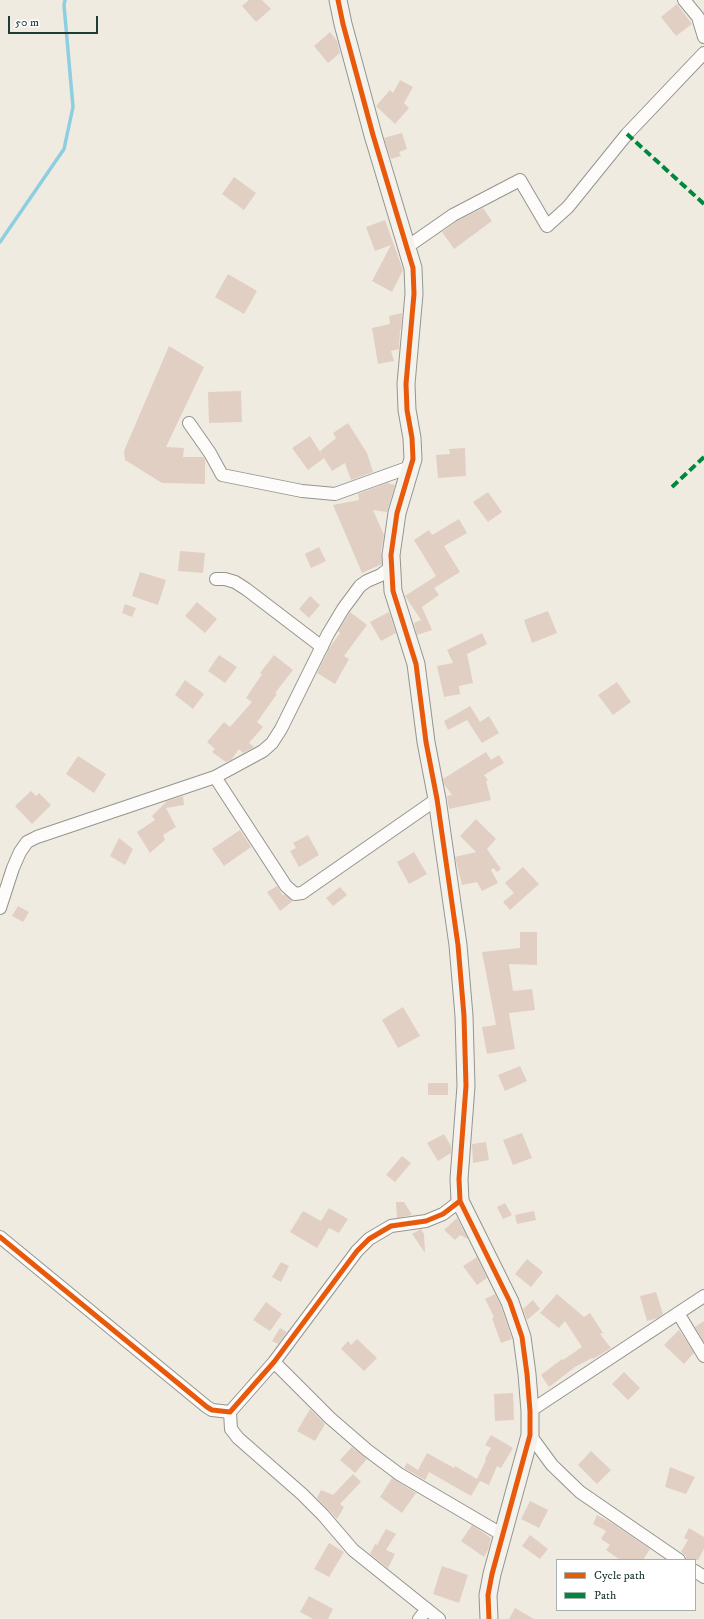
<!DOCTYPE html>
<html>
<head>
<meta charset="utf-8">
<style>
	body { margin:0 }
	#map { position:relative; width:704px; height:1619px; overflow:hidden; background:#f0ebe1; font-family:"IM FELL DW Pica",serif }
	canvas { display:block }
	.legend { position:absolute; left:556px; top:1559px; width:140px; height:52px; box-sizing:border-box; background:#fff; border:1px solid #a5b1ae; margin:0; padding:5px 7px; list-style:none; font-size:12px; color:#1f3d34 }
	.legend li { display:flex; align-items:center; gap:8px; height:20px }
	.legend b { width:20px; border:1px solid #a5b1ae }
	.scale { position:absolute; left:8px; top:16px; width:90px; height:18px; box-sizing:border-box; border:2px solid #1f3d34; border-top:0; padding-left:5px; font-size:12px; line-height:14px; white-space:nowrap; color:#1f3d34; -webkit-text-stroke:3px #fff; paint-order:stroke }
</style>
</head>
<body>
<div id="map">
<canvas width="704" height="1619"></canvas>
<ul class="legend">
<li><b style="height:5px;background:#e8590c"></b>Cycle path</li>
<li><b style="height:5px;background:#00873e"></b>Path</li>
</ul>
<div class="scale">50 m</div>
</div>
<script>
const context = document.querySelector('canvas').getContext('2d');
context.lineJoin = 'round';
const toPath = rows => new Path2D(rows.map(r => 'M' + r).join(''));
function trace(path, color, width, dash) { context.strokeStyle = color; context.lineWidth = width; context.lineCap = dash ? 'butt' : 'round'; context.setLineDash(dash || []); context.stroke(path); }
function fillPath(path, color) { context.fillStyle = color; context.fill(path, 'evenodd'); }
const stream = toPath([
	[0,242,64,149,73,107,64,5,65,0]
]);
const building = toPath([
	[249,0,262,0,271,9,256,22,242,6],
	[677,4,692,24,676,36,661,17],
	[330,32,337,41,340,53,328,63,314,46],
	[400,80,413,87,404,103,409,108,395,124,376,106,390,90,393,93],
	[402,133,407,149,399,152,401,156,391,159,384,138],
	[234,177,256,193,244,210,222,194],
	[483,208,492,221,454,249,442,232,457,221],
	[385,220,403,270,392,292,372,281,391,245,375,251,366,227],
	[228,274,257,291,244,314,215,297],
	[402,313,401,329,400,330,399,349,391,351,394,361,378,364,372,328,390,324,389,316],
	[169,346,204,367,166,447,184,448,183,457,204,457,205,460,205,484,162,483,125,460,124,451],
	[241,391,242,422,209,423,208,392],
	[348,423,367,453,373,472,351,480,345,463,332,471,324,458,308,470,292,448,310,436,324,458,320,451,336,438,333,433],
	[465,448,466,476,438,478,436,455,450,454,449,449],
	[387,483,395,485,387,512,373,510,384,535,381,550,382,564,362,573,333,505,359,500,358,494],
	[488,492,502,512,488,522,473,502],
	[459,519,467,533,444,546,460,572,434,588,439,595,422,607,432,630,417,635,414,623,421,620,405,596,436,576,414,540,429,530,432,535],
	[319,547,326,561,311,568,305,554],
	[180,551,205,553,203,573,178,571],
	[140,572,166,580,158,605,132,596],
	[310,596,320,605,309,618,299,609],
	[197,602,217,619,205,633,185,616],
	[125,604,136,608,132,617,122,613],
	[548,611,557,633,532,643,524,620],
	[350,612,367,625,344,656,349,659,335,684,317,673,330,647,340,633,338,631],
	[389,612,396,633,381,641,370,622],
	[482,633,487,644,467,654,473,683,459,686,460,694,444,697,437,666,453,663,447,650],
	[219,655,237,667,225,683,208,671],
	[274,655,293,670,275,693,277,694,257,722,263,727,249,743,254,747,243,753,239,749,231,760,226,762,212,752,215,749,207,742,224,722,230,727,252,702,246,698,262,674,260,673],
	[185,680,204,694,193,709,175,695],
	[617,682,631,702,613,715,598,695],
	[470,706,480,722,489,716,499,733,482,743,467,720,448,730,444,721],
	[486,752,491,760,499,755,504,763,484,775,488,780,486,781,491,800,449,809,447,796,452,795,444,784,443,779],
	[78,756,106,774,94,793,66,774],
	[31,791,36,796,39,793,51,805,32,824,15,806],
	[183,796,184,805,166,808,176,827,163,835,165,840,150,853,137,832,155,820,152,816,167,801],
	[476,819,496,839,487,849,501,869,497,872,493,868,491,870,498,883,482,891,477,882,462,885,455,857,476,852,460,836],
	[240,830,251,847,224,866,212,849],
	[308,835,319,855,299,867,290,851,296,848,293,843],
	[119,838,133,849,125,865,110,856],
	[414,852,427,874,409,884,397,862],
	[523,867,539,884,510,910,503,902,514,893,505,883],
	[277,886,283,896,284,894,293,901,280,911,267,892],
	[340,887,347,895,333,906,326,898],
	[18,906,29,912,23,922,12,916],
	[520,932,537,932,537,965,509,964,513,991,532,989,535,1010,509,1013,515,1049,487,1054,482,1027,496,1025,482,952,520,948],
	[403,1007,420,1036,398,1048,382,1020],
	[520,1066,527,1081,505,1091,498,1075],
	[428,1083,448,1083,448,1095,428,1095],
	[522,1133,532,1158,513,1165,503,1140],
	[444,1134,451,1146,451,1153,438,1161,427,1143],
	[486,1142,489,1160,473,1163,472,1144],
	[402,1156,411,1163,395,1182,386,1175],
	[396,1202,404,1202,412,1215,397,1218],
	[505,1203,512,1215,503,1219,497,1207],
	[329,1208,348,1219,339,1233,329,1228,317,1248,290,1232,303,1211,321,1221],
	[534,1211,536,1220,517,1224,515,1215],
	[457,1218,468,1239,460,1235,455,1240,444,1230],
	[421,1229,424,1234,425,1253,412,1234],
	[477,1257,487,1278,477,1285,463,1266],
	[527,1259,543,1272,531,1287,515,1274],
	[281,1262,289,1266,281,1282,272,1277],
	[656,1292,663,1314,658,1318,647,1321,640,1296],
	[495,1294,501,1306,512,1339,501,1343,492,1318,494,1317,485,1299],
	[557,1294,584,1317,590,1313,603,1333,600,1334,611,1348,593,1359,592,1358,575,1367,549,1387,541,1375,562,1359,563,1360,582,1347,565,1321,559,1328,540,1313],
	[533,1300,540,1309,527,1320,523,1309],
	[266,1302,282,1314,270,1331,253,1320],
	[704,1321,704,1342,695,1327],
	[280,1328,287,1332,278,1344,272,1341],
	[679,1330,694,1353,684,1364,664,1345],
	[357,1339,377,1358,364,1371,341,1349,348,1341,351,1345],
	[624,1372,640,1388,628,1400,612,1384],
	[513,1393,514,1420,495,1421,494,1394],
	[310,1409,325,1424,315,1441,297,1431],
	[491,1435,513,1448,501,1468,497,1466,489,1485,480,1481,471,1496,429,1472,425,1480,404,1468,407,1463,418,1470,427,1453,454,1468,455,1466,477,1479,486,1460,485,1459,491,1448,485,1445],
	[352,1447,367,1459,355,1473,340,1460],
	[591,1451,611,1470,597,1484,578,1465],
	[670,1467,695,1477,686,1494,665,1487],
	[353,1474,361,1482,340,1504,344,1507,337,1519,317,1498,321,1490,333,1495],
	[392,1478,416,1493,402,1513,380,1497],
	[530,1501,548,1510,539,1528,521,1519],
	[597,1515,612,1523,650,1549,643,1560,620,1560,606,1550,610,1545,601,1539,606,1531,593,1524],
	[472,1525,491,1538,488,1550,484,1557,461,1541],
	[689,1528,704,1537,704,1549,698,1560,686,1560,686,1556,681,1552,688,1540,684,1538],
	[386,1529,396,1534,386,1550,395,1554,388,1568,370,1554,375,1544,377,1545],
	[530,1535,548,1549,540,1559,522,1546],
	[329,1543,344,1552,329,1577,314,1569],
	[442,1566,468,1575,459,1603,433,1594],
	[309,1596,333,1609,328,1619,313,1619,300,1612],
	[515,1608,534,1619,509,1619]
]);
const street = toPath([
	[684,0,698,17,704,37],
	[407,247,453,215,520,180,547,226,568,207,627,134,704,53],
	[189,423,210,453,222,475,302,491,335,494,410,467],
	[216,579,225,579,235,582,246,589,322,647],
	[215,777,286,886,295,894,302,893,437,799],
	[0,908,13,868,20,852,27,842,37,837,215,777,263,751,272,743,281,729,328,634,343,609,360,586,367,581,381,575,392,566],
	[0,1237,207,1407,212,1410,230,1412,274,1362,357,1251,369,1239,391,1226,426,1221,443,1214,460,1201],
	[678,1313,704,1356],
	[274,1362,330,1418,367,1450,399,1474,503,1535],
	[530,1411,704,1296],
	[230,1412,231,1429,238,1438,302,1494,323,1515,353,1550,439,1619],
	[530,1435,552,1465,580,1492,679,1560],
	[695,1571,704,1577],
	[419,1619,427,1609]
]);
const secondary = toPath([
	[338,0,343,24,373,135,413,268,414,294,406,384,407,410,412,438,413,459,397,513,391,555,393,591,416,664,426,742,437,799,458,945,464,1016,466,1086,459,1179,460,1201,510,1302,522,1337,527,1374,530,1411,530,1435,492,1574,488,1595,489,1619]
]);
const quiet = toPath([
	[627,134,704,204],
	[672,487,704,457]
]);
const cycleway = toPath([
	[338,0,343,24,373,135,413,268,414,294,406,384,407,410,412,438,413,459,397,513,391,555,393,591,416,664,426,742,437,799,458,945,464,1016,466,1086,459,1179,460,1201,510,1302,522,1337,527,1374,530,1411,530,1435,492,1574,488,1595,489,1619],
	[0,1237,207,1407,212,1410,230,1412,274,1362,357,1251,369,1239,391,1226,426,1221,443,1214,460,1201]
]);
trace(stream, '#8dcee1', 3.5);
fillPath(building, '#e1cfc3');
trace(street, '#93958f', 14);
trace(secondary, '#93958f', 19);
trace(street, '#fdfcfa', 12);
trace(secondary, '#f4f2ec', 17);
trace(quiet, '#00873e', 4, [8, 4]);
trace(cycleway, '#e8590c', 5);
</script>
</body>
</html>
